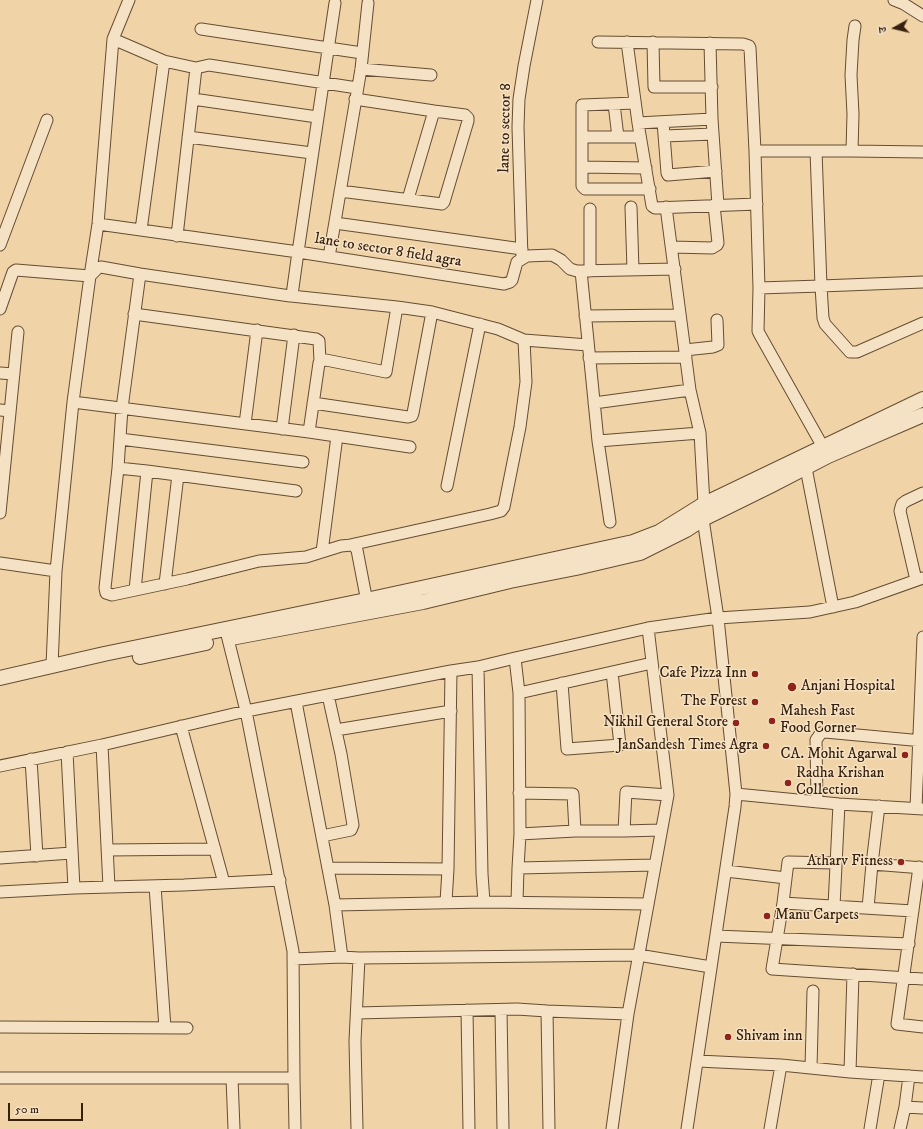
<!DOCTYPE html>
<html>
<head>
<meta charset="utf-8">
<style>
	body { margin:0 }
	#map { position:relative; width:923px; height:1129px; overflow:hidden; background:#f0d3a6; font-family:"IM FELL DW Pica","Noto Serif Devanagari",serif }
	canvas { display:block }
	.north { position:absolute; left:875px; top:8px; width:40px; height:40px; -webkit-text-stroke:3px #f5e2c5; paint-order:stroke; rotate:262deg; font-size:11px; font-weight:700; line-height:16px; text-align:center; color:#37200d }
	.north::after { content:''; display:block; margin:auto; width:14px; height:18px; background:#37200d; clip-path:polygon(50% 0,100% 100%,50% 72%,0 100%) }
	.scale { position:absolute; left:8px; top:1103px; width:75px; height:18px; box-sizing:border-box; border:2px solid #37200d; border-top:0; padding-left:5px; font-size:12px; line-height:14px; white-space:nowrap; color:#37200d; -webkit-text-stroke:3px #f5e2c5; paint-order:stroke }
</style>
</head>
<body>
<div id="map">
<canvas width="923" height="1129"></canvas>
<div class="north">उ</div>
<div class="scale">50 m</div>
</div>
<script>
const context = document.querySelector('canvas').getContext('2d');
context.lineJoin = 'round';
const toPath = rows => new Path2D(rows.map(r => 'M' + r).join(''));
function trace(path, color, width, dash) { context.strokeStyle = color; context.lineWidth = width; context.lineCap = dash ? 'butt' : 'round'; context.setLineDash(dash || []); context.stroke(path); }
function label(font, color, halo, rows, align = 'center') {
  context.font = font + ' "IM FELL DW Pica",serif'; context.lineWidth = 3; context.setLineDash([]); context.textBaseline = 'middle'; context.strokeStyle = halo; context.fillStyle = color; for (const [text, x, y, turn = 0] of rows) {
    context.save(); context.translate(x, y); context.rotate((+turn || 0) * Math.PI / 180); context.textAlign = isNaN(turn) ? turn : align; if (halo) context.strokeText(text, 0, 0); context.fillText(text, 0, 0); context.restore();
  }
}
const minor = toPath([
	[894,0,904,4,923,16],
	[201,29,362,53],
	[113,39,164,61,196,68,209,65,357,88],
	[598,42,743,44,749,46,750,48,755,151],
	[627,42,638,123,652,206,655,208,757,204],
	[653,42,654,87,712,87],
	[710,43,712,119],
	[361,69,431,75],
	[193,99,317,117],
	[635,103,582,105,582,186,585,189,650,189],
	[614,104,618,137],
	[663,122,667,173,668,175,716,171],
	[638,123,712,119,718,205],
	[665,136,713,134],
	[188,137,312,153],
	[582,137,640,137],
	[852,151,923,152],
	[582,167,646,168],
	[340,191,442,204,444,202,468,121,468,118,465,115,434,111,355,99],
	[408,199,434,111],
	[631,207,633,270],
	[666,207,690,390,700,433,704,504,703,519,718,618,736,794,735,807,687,1129],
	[335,223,522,249],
	[98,224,298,252,335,3],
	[141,230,164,61],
	[177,236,196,68],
	[0,245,47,120],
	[672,247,712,248,717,245,718,243,714,205],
	[329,257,361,69,368,3],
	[522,258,518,127,519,99,524,66,537,0],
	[581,271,598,441,610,522],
	[590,271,590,209],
	[140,274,122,408,118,468,105,588,106,593,112,595,187,579,259,561,306,557,341,546,352,545,354,546,357,550,368,607],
	[923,282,821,286,823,318,825,324,850,352,857,352,923,323],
	[759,288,821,286,816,151],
	[291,296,397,307,432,312,498,329,524,340,588,345],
	[0,309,13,272,16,270,90,276,98,268,101,267,140,274,290,296,292,295,298,252,504,284,510,282,512,280,517,262,527,256,552,255,561,260,570,269,577,271,675,269],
	[134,314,316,339,319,341,320,361],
	[585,316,680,315],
	[685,350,713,347,718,345,717,320],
	[589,358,686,357],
	[0,373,14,374],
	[73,402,309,432,410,447],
	[313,403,408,417,412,416,413,413,432,312],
	[594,403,690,390],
	[0,410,10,411],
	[245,424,257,330],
	[282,429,294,335],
	[309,432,319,363,320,361,326,360,386,372,397,307],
	[120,439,303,462],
	[598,441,700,433],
	[823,447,760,335,758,331,759,288,755,151,852,151,853,114,851,75,853,40,855,26],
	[118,468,147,471,296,491],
	[806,468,833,607],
	[447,486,480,324],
	[0,513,18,332],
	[350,545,490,514,501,511,504,507,520,427,526,382,524,340],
	[322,552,337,436],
	[0,563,56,571],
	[916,580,900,511,901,507,902,504,906,501,923,493],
	[165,584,178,475],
	[135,590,147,471],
	[648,628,515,658,519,693,520,834,518,868,655,865],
	[226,631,246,711,293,951,294,1078,295,1129],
	[52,666,56,571,73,402,90,276,98,224,113,39,129,0],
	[478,667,482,874,484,902],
	[562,683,567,749,620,745,612,672],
	[519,693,652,663],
	[296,702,335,905,342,957],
	[181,726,224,883],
	[336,730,451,711],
	[102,745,109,887],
	[67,752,74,888],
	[31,759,37,856],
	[0,766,102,745,246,711,451,671,478,667,515,658],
	[519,793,573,794,575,831,520,834],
	[736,794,839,804,923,809],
	[817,802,816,740,821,733,825,732,923,741],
	[879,806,872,864,923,868],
	[916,808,923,637],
	[661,830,624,831,626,792,668,795],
	[575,831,624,831],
	[322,836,351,830,353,825,341,754,328,695],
	[107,850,215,849],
	[0,858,72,853],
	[836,863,788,862,783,903,772,969,923,979],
	[919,867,897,1024,923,1027],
	[328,868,448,869],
	[726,871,786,878],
	[155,886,165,1028],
	[0,892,74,888,184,885,280,880],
	[446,902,448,869,451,671],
	[517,902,518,868],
	[783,903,913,911],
	[335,905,484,902,648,904],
	[834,906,839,804],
	[868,908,872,864],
	[716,936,909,944],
	[293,959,342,957,359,958,638,955,711,967],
	[467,1010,469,1129],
	[501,1010,503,1129],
	[357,1013,517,1009,547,1011],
	[0,1027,187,1028],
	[698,1061,781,1065,850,1072,923,1077],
	[811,1068,813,991],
	[850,1072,853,974],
	[0,1078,294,1078],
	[232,1078,234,1129],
	[905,1107,923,1108],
	[357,1129,355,1041,359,958],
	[549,1129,547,1011,628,1014],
	[612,1129,628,1014,668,795,648,628,718,618,810,612,855,602,923,578],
	[770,1129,781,1065],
	[870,1129,879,1074],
	[900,1129,905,1107,909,1076]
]);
const tertiary = toPath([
	[231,638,423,602,510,581,576,568,640,553,686,530,703,519,772,485,828,456,923,415],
	[140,657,206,643],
	[0,678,104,654,366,600,633,542,659,532,704,504,923,399]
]);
const markers = [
	[755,674,4,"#8f2418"],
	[792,687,5,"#8f2418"],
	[755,702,4,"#8f2418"],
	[772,721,4,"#8f2418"],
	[736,723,4,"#8f2418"],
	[766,746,4,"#8f2418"],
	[905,755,4,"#8f2418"],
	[788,783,4,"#8f2418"],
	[901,862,4,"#8f2418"],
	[767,916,4,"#8f2418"],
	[728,1037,4,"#8f2418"]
];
const streetNames = [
	["lane to sector 8",506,128,-89],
	["lane to sector 8 field agra",388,251,9]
];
const poiNames = [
	["Cafe Pizza Inn",747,674],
	["Anjani Hospital",801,687,"left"],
	["The Forest",747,702],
	["Mahesh Fast",780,712,"left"],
	["Food Corner",780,729,"left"],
	["Nikhil General Store",728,723],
	["JanSandesh Times Agra",758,746],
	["CA. Mohit Agarwal",897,755],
	["Radha Krishan",796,774,"left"],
	["Collection",796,791,"left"],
	["Atharv Fitness",893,862],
	["Manu Carpets",775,916,"left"],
	["Shivam inn",736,1037,"left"]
];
trace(minor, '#654d33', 13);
trace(tertiary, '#654d33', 16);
trace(minor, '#f5e2c5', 11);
trace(tertiary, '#f5e2c5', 14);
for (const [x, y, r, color] of markers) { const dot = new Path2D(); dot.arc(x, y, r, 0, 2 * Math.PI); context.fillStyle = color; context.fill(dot); trace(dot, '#f5e2c5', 1.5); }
label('15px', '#37200d', '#f5e2c5', streetNames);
label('15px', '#37200d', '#f5e2c5', poiNames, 'right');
</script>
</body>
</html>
